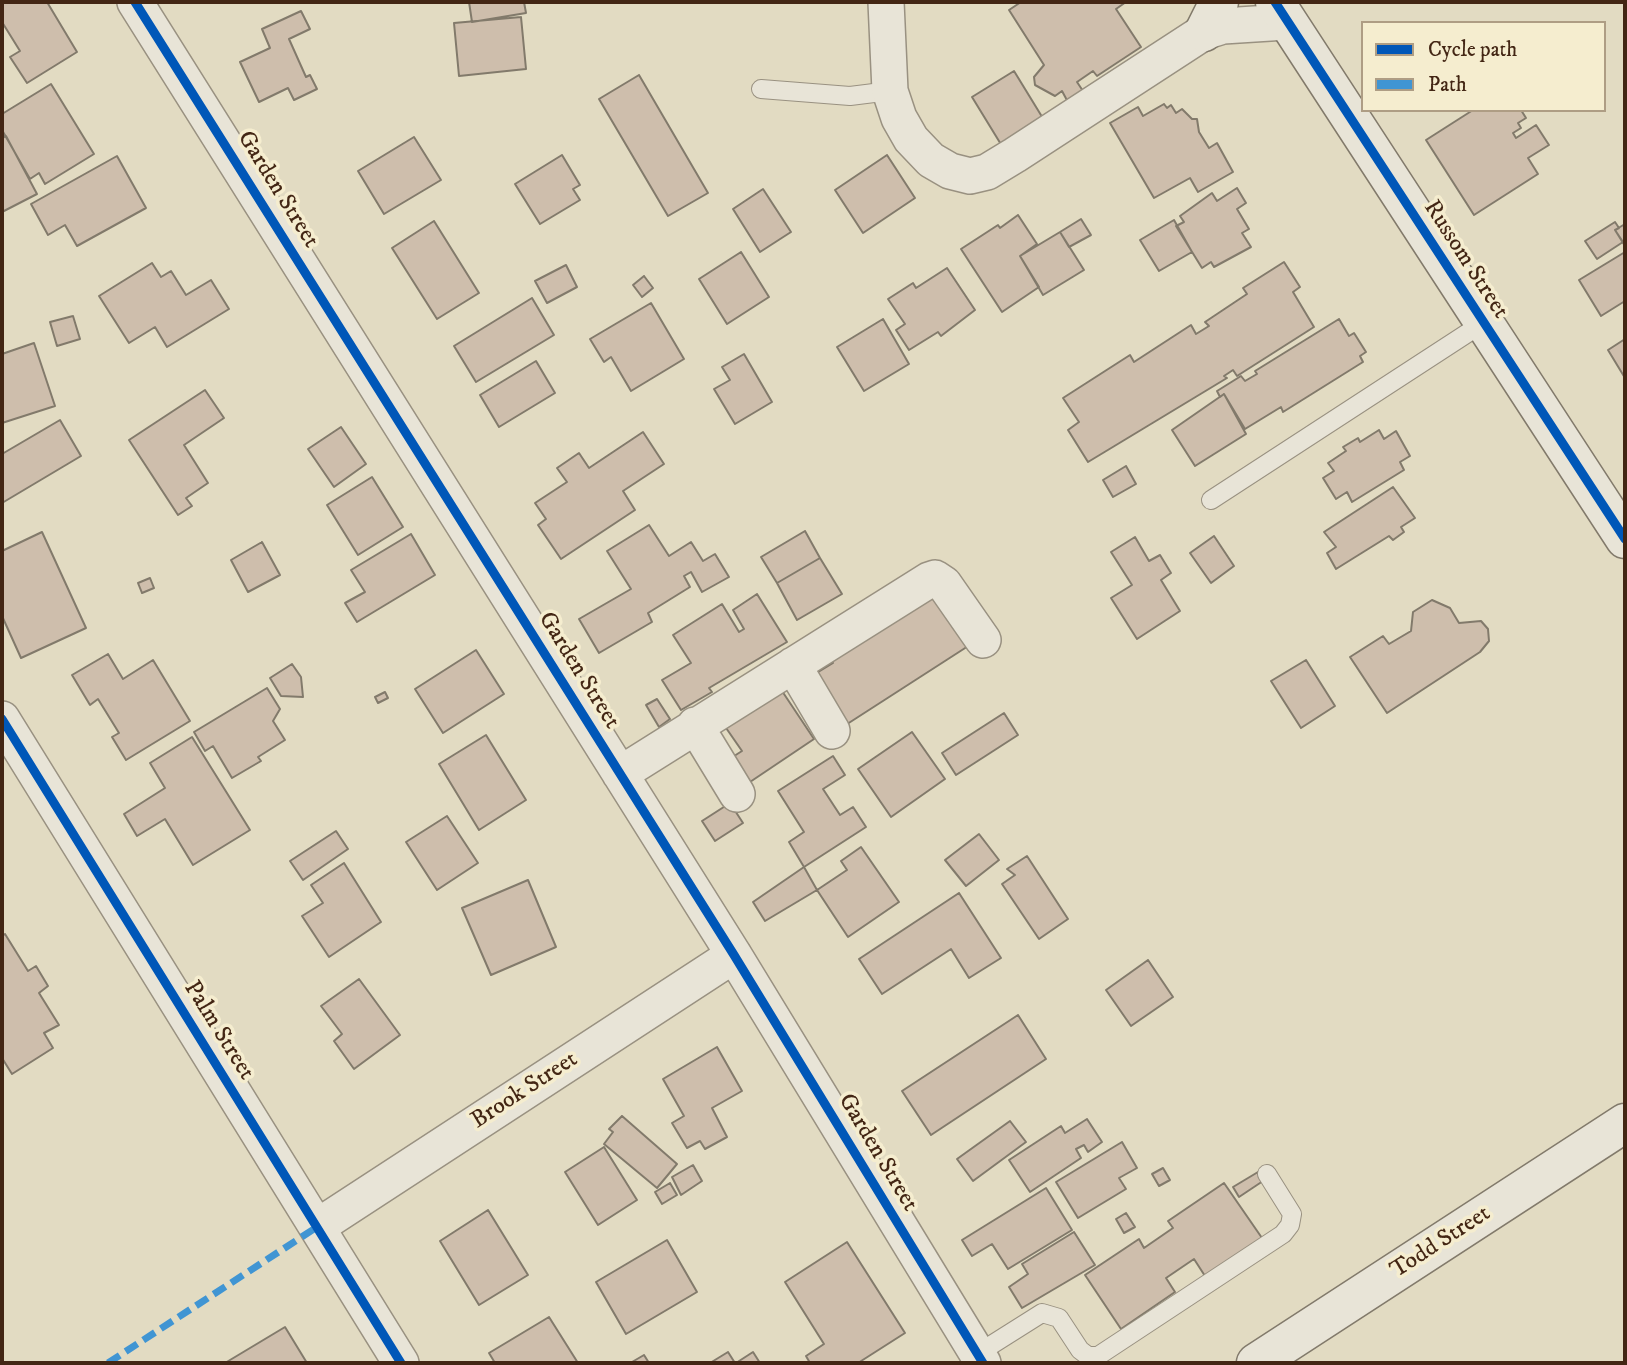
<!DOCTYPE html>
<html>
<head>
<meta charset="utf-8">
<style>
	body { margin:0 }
	#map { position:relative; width:1627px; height:1365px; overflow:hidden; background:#e2dbc2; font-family:"IM FELL DW Pica",serif }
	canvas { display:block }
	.frame { position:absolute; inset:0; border:4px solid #432614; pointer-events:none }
	.legend { position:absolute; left:1361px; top:21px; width:245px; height:91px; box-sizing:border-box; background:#f5edcf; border:2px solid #ae9d84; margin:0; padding:9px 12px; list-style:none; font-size:21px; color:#432614 }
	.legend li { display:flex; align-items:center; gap:14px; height:35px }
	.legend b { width:35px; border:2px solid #ae9d84 }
</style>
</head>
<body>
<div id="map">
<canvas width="1627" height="1365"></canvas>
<div class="frame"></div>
<ul class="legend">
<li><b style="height:9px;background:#0057b8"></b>Cycle path</li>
<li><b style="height:9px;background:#4095d3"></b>Path</li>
</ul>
</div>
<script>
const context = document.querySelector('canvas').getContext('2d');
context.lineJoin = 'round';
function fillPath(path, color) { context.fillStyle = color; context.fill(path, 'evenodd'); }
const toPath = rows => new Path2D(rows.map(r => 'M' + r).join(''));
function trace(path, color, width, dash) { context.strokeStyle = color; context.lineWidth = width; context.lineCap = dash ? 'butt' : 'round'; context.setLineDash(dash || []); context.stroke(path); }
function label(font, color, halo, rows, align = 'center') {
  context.font = font + ' "IM FELL DW Pica",serif'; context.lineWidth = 7; context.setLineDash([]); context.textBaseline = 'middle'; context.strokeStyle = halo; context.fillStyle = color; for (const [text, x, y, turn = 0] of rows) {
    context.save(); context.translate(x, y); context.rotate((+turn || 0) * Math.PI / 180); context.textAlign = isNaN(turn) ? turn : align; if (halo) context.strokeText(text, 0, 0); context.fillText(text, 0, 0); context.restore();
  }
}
const building = toPath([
	[2,2,47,2,77,52,27,83,10,57,20,51,2,22,2,2],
	[469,2,524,2,526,13,472,22,469,2],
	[1021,2,1126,2,1116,9,1141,47,1097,76,1093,71,1077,82,1085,94,1069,104,1062,91,1055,96,1035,85,1034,77,1044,65,1009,10,1021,2],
	[301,11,310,29,289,39,306,77,310,75,317,89,294,100,288,88,259,102,240,62,270,48,262,29,301,11],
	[521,17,526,69,459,76,454,23,521,17],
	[1014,71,1044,120,1002,146,972,97,1014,71],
	[639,75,708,193,668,216,599,99,639,75],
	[51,84,94,154,45,184,39,173,30,179,2,130,2,114,51,84],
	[1164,104,1167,108,1171,105,1176,113,1182,109,1192,119,1197,119,1199,132,1209,148,1217,143,1233,172,1198,192,1190,178,1154,198,1110,123,1138,107,1143,116,1164,104],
	[1473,110,1521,110,1526,118,1518,123,1521,128,1513,133,1516,138,1536,125,1549,145,1528,158,1538,174,1474,215,1426,140,1473,110],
	[6,136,37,194,2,212,2,138,6,136],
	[414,137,441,180,384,214,358,171,414,137],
	[562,155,580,185,573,189,580,200,540,224,515,184,562,155],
	[887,155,915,198,863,233,835,190,887,155],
	[117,156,146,208,77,246,65,225,48,235,31,204,117,156],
	[1237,188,1246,203,1237,209,1249,229,1242,233,1251,247,1214,267,1211,262,1202,268,1176,226,1184,222,1180,216,1212,193,1217,201,1237,188],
	[763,189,791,232,760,252,733,209,763,189],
	[1018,215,1037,244,1020,256,1039,287,1002,312,961,249,998,225,1000,228,1018,215],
	[1081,219,1091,235,1069,247,1060,232,1081,219],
	[1174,220,1192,252,1159,271,1140,240,1174,220],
	[434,221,479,293,437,319,392,248,434,221],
	[1615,222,1619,228,1615,230,1623,242,1597,259,1585,241,1615,222],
	[1625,224,1625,246,1615,230,1625,224],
	[1060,232,1084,270,1043,295,1020,256,1060,232],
	[741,252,769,297,727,324,699,279,741,252],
	[1625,252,1625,301,1601,316,1579,280,1625,252],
	[1284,262,1300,287,1293,292,1314,327,1237,376,1233,370,1224,376,1227,378,1088,462,1068,430,1079,422,1063,398,1130,355,1134,362,1191,325,1196,334,1209,326,1205,322,1247,294,1243,288,1284,262],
	[152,263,161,277,171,271,186,295,211,280,229,309,167,347,155,327,129,343,99,296,152,263],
	[566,265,577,287,547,303,535,281,566,265],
	[947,268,975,310,941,336,938,332,909,350,896,330,905,324,888,299,913,283,916,288,947,268],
	[644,276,653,288,642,297,633,285,644,276],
	[532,298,554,335,476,382,454,346,532,298],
	[651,303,684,359,631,391,611,357,604,362,590,339,651,303],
	[73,316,80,339,57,346,50,322,73,316],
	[883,319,909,364,864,391,837,347,883,319],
	[1339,319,1349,336,1354,333,1366,352,1360,356,1363,362,1283,412,1281,407,1245,429,1224,394,1220,397,1217,391,1241,376,1245,381,1257,374,1255,371,1339,319],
	[1625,339,1625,378,1608,350,1625,339],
	[34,343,55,406,2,423,2,354,34,343],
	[744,354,772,402,735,424,714,389,730,380,722,367,744,354],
	[536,361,555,393,499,427,480,395,536,361],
	[205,390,224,418,184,445,208,483,186,498,192,506,178,515,129,440,205,390],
	[1224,394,1246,434,1195,466,1172,430,1224,394],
	[60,420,81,456,2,503,2,454,60,420],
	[341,427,366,464,334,487,308,449,341,427],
	[1379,430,1384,439,1396,431,1410,456,1400,462,1404,470,1352,502,1347,492,1336,499,1323,478,1334,471,1328,463,1346,451,1343,447,1358,438,1360,442,1379,430],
	[643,432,664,464,623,491,635,510,561,559,538,525,546,519,535,503,567,482,557,468,579,453,589,468,643,432],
	[1126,466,1136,484,1113,497,1103,480,1126,466],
	[372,477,403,527,358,555,327,505,372,477],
	[1393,487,1415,518,1401,527,1404,532,1393,540,1389,536,1336,569,1327,553,1336,547,1324,532,1393,487],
	[649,525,669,556,691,542,703,561,715,554,729,577,702,592,691,572,684,576,690,587,648,613,652,622,599,653,579,619,631,589,607,551,649,525],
	[805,531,820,558,777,583,761,557,805,531],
	[42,532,86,628,21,658,2,616,2,551,42,532],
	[411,534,435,575,357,622,345,603,365,592,351,570,411,534],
	[1214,536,1234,566,1211,583,1190,553,1214,536],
	[1135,537,1149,561,1160,555,1171,573,1161,580,1180,611,1137,639,1111,598,1132,585,1111,552,1135,537],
	[262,542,280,575,248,592,231,560,262,542],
	[820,558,842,594,797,620,777,583,820,558],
	[150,578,154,588,142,593,138,583,150,578],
	[940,587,976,641,841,728,810,677,833,663,828,654,940,587],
	[757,594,787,642,709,688,712,692,681,710,662,680,691,663,673,635,722,604,739,632,744,629,733,610,757,594],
	[1432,600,1450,608,1459,623,1481,621,1488,629,1489,641,1480,652,1387,713,1350,657,1383,636,1389,644,1411,631,1413,612,1432,600],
	[476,650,504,694,443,733,415,689,476,650],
	[108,654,123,679,153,660,190,721,126,760,112,737,119,733,98,699,90,705,72,675,108,654],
	[1306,660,1335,706,1301,728,1271,681,1306,660],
	[292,664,301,677,303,697,281,696,270,678,292,664],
	[267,688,280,709,273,721,285,740,258,757,261,761,232,778,213,746,205,751,194,732,267,688],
	[780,688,814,739,747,784,731,758,742,751,724,725,780,688],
	[385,692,388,698,378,703,375,697,385,692],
	[657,699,670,719,659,727,646,705,657,699],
	[1004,713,1018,735,956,775,942,753,1004,713],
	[912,732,945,779,891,817,858,769,912,732],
	[486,735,526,800,479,830,439,764,486,735],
	[192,737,250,830,193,865,165,819,137,836,124,814,165,788,150,763,192,737],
	[833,756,845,775,823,789,840,815,853,807,866,827,804,867,789,842,804,832,778,791,833,756],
	[730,803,743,823,715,841,702,821,730,803],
	[447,816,478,863,437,890,406,842,447,816],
	[336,831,348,849,303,880,290,861,336,831],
	[979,834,999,860,966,886,945,860,979,834],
	[861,847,899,902,848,937,817,890,847,870,841,861,861,847],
	[1027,856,1068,919,1039,939,1002,884,1015,875,1007,869,1027,856],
	[344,863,381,922,329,957,302,916,323,903,311,885,344,863],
	[804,867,817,890,765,921,753,902,804,867],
	[528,880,556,947,491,975,462,908,528,880],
	[959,893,1001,958,969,978,951,949,882,994,859,959,959,893],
	[5,934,28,971,36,966,48,986,39,993,59,1025,44,1033,53,1048,12,1074,2,1058,2,936,5,934],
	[1148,960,1173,997,1131,1026,1106,990,1148,960],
	[359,979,400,1035,354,1069,334,1041,342,1034,321,1006,359,979],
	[1018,1015,1046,1059,931,1135,902,1091,1018,1015],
	[717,1047,742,1091,712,1108,727,1137,705,1149,700,1141,687,1148,672,1123,684,1116,663,1079,717,1047],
	[622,1116,677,1164,657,1188,604,1144,613,1132,609,1129,622,1116],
	[1087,1119,1102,1142,1088,1152,1084,1145,1076,1149,1081,1158,1030,1192,1009,1160,1061,1126,1065,1133,1087,1119],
	[1010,1121,1026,1142,973,1181,957,1159,1010,1121],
	[1122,1142,1137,1168,1119,1178,1126,1189,1078,1218,1056,1182,1122,1142],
	[604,1147,637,1200,598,1225,565,1172,604,1147],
	[693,1165,702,1181,681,1195,672,1177,693,1165],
	[1163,1168,1170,1180,1159,1186,1152,1174,1163,1168],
	[1258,1172,1263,1181,1239,1197,1233,1187,1258,1172],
	[670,1183,677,1195,662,1204,655,1192,670,1183],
	[1224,1183,1262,1238,1205,1276,1194,1259,1166,1278,1175,1292,1121,1329,1085,1275,1139,1239,1144,1248,1173,1228,1168,1221,1224,1183],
	[1046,1188,1072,1230,1008,1269,992,1244,972,1256,962,1240,1046,1188],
	[488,1210,528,1275,479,1305,440,1241,488,1210],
	[1126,1213,1135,1227,1124,1233,1116,1219,1126,1213],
	[1074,1232,1095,1265,1022,1308,1009,1287,1028,1274,1022,1264,1074,1232],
	[667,1240,697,1292,626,1334,596,1282,667,1240],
	[847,1242,905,1333,858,1363,810,1363,806,1356,824,1344,785,1282,847,1242],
	[549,1317,578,1363,495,1363,489,1353,549,1317],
	[285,1327,307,1363,225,1363,285,1327],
	[728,1352,735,1363,710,1363,728,1352],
	[753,1352,760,1363,736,1363,753,1352],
	[644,1355,649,1363,633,1363,632,1362,644,1355]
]);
const lane = toPath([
	[761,89,850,96,890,91],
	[1211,500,1483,323],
	[977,1354,1042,1313,1059,1318,1080,1350,1088,1356,1098,1356,1283,1234,1290,1225,1292,1214,1267,1174]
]);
const street = toPath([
	[135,2,734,955,983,1363],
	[886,2,890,91,899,118,911,139,931,160,950,171,970,176,987,172,1015,155,1204,32,1223,26,1286,22],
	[793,665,832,731],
	[2,719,401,1363],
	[695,725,737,794],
	[620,774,929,580,935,578,944,584,983,640],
	[317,1227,734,955]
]);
const secondary = toPath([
	[1275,2,1625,539],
	[1204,32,1219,2],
	[1256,1363,1625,1123]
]);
const quiet = toPath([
	[108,1363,317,1227]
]);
const cycleway = toPath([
	[135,2,734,955,983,1363],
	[1275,2,1625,539],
	[2,719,401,1363]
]);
const streetNames = [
	["Garden Street",277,190,58],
	["Russom Street",1465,260,57],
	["Garden Street",578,671,58],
	["Palm Street",218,1031,58],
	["Brook Street",525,1091,-33],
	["Garden Street",877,1153,59],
	["Todd Street",1441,1243,-33]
];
fillPath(building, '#cebeac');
trace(building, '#827a6b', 2);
trace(lane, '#999181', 20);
trace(street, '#999181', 38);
trace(secondary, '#827a6b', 41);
trace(lane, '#e8e4d7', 18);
trace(street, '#e8e4d7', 35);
trace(secondary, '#e8e4d7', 38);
trace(quiet, '#4095d3', 7, [14, 7]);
trace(cycleway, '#0057b8', 9);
label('24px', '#432614', '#f5edcf', streetNames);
</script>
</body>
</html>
